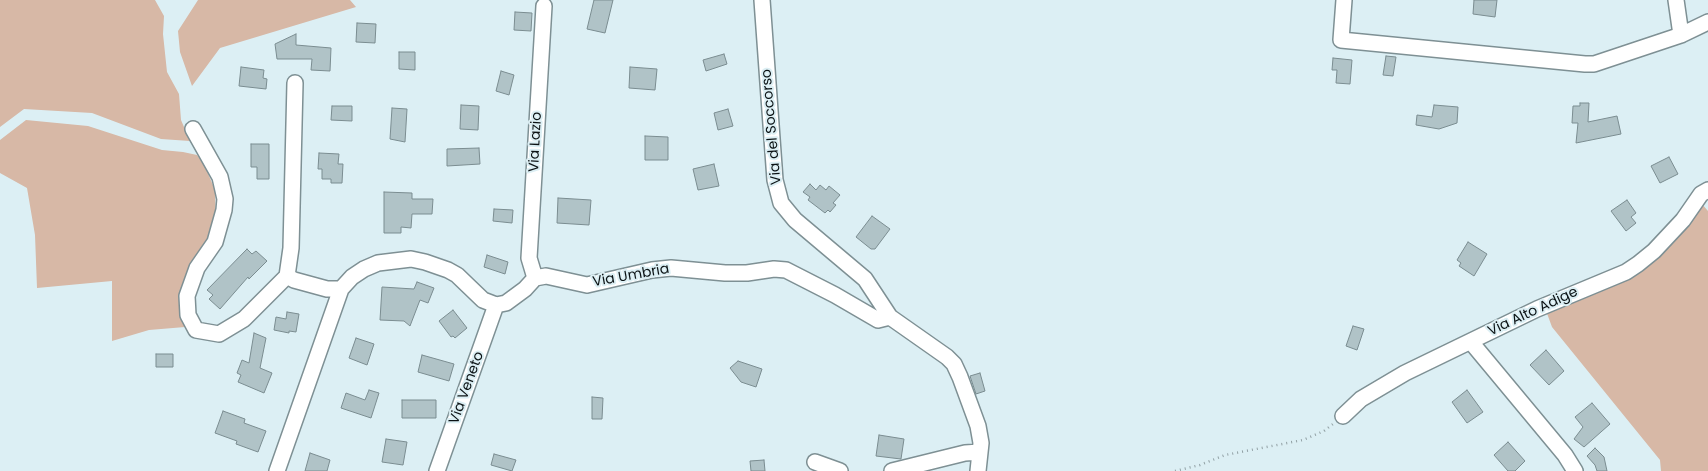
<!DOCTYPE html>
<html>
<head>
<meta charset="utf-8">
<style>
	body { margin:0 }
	canvas { display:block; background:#dceff4 }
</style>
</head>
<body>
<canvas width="1708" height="471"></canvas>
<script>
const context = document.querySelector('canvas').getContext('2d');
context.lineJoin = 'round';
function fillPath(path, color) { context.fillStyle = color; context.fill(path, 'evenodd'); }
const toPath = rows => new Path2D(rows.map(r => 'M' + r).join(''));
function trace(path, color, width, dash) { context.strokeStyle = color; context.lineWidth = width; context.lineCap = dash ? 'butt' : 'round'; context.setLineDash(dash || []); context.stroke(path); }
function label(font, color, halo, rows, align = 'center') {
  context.font = font + ' Poppins,sans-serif'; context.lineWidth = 4; context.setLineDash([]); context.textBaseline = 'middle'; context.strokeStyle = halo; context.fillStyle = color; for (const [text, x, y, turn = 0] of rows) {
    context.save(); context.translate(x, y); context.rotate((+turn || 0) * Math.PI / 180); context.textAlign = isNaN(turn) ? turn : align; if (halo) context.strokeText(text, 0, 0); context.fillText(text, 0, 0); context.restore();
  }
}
const green = toPath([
	[0,0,155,0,164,16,163,34,167,72,179,94,181,120,190,141,161,139,92,113,24,109,0,127],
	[198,0,350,0,356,7,220,48,192,86,180,52,178,31],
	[26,120,88,126,162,150,183,152,197,155,204,164,215,190,216,220,183,308,185,327,149,330,112,341,112,281,37,288,35,235,27,188,0,173,0,140],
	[1701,203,1708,211,1708,471,1661,471,1660,460,1552,327,1545,308,1641,270]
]);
const building = toPath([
	[594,0,613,0,605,33,587,29,594,0],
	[1474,0,1497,0,1495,17,1473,14,1474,0],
	[515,12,532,13,531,31,514,30,515,12],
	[357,23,376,24,375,43,356,42,357,23],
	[296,34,296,45,331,48,330,71,311,70,312,59,277,59,275,44,296,34],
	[399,52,415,52,415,70,399,69,399,52],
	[724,54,727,64,706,71,703,60,724,54],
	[1386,56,1396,57,1393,76,1383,75,1386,56],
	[1333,58,1352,60,1350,84,1336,83,1337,70,1332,70,1333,58],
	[241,67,264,70,263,78,267,79,266,89,239,86,241,67],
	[630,67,657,69,655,90,629,88,630,67],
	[501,71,514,75,509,95,496,91,501,71],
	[1580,103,1589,103,1588,122,1617,116,1621,134,1576,143,1578,123,1572,123,1573,106,1580,106,1580,103],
	[461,105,479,106,478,130,460,129,461,105],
	[1434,105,1458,107,1457,123,1439,129,1416,125,1417,115,1432,117,1434,105],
	[332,106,352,106,352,121,331,120,332,106],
	[392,108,407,109,405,142,390,139,392,108],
	[728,109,733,126,718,130,714,113,728,109],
	[645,136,668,137,668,160,645,160,645,136],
	[251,144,269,144,269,179,257,179,257,167,251,167,251,144],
	[479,148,480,164,447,166,447,149,479,148],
	[319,153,339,154,338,164,343,164,342,183,331,183,331,179,322,179,322,169,318,169,319,153],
	[1669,157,1678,174,1660,183,1651,166,1669,157],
	[714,164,719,186,698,190,693,169,714,164],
	[810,184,816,190,820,185,826,190,829,186,840,195,833,203,836,205,830,212,828,210,825,213,808,200,810,197,803,192,810,184],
	[384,192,412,193,412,199,433,199,432,214,412,214,411,228,401,227,401,233,384,233,384,192],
	[558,198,591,200,589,225,557,223,558,198],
	[1627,200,1636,213,1631,217,1636,223,1626,231,1611,211,1627,200],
	[494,209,513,210,512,223,493,221,494,209],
	[872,216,890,229,875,249,871,249,856,237,872,216],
	[1468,242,1487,254,1474,276,1459,266,1461,263,1457,260,1468,242],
	[247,249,252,254,256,251,267,261,249,279,248,277,220,309,209,299,213,295,207,290,247,249],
	[487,255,508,262,505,274,484,267,487,255],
	[417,282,434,288,428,303,420,300,410,326,404,321,380,320,382,287,414,289,417,282],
	[453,310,467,328,455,338,453,336,451,337,439,321,453,310],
	[287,312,299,314,296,332,289,331,289,333,274,330,276,317,286,319,287,312],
	[1353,326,1364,329,1357,350,1346,346,1353,326],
	[254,333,266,338,260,368,272,373,264,393,238,382,241,375,237,373,242,360,249,363,254,333],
	[356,338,374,344,367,365,349,358,356,338],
	[1546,350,1564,371,1549,385,1530,365,1546,350],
	[156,354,173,354,173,367,156,367,156,354],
	[422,355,454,364,449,381,418,372,422,355],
	[738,361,762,369,756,387,741,382,730,368,738,361],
	[980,373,985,391,976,394,970,376,980,373],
	[369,390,379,393,371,418,341,408,346,393,365,400,369,390],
	[1467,390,1483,412,1467,423,1452,402,1467,390],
	[592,397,603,398,602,419,592,419,592,397],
	[402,400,436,400,436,418,402,418,402,400],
	[1592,403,1610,424,1584,447,1574,439,1583,427,1575,417,1592,403],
	[223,411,245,419,244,423,266,431,258,452,236,444,237,441,215,433,223,411],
	[879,435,904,439,901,459,876,456,879,435],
	[386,439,407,442,403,465,382,462,386,439],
	[1508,442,1525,461,1515,471,1508,471,1494,455,1508,442],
	[1595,448,1604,457,1607,471,1597,471,1595,465,1587,456,1595,448],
	[310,453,330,460,327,471,305,471,310,453],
	[494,454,516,460,512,471,491,465,494,454],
	[764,460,765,471,751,471,750,461,764,460]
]);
const path = toPath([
	[1175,471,1200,465,1225,455,1303,440,1324,431,1333,424]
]);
const minor = toPath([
	[762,0,775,180,781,203,795,220,865,279,890,317,947,357,954,364,960,377,978,426,981,443,978,471],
	[1344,0,1341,40,1585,64,1594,64,1681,35,1708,22],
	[1676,0,1681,35],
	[295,83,291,248,287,276,294,280,327,289,341,289,352,277,364,269,378,263,411,259,425,262,448,270,457,275,483,300,496,305,506,303,525,289,535,278,546,276,587,285,652,270,671,268,725,273,747,273,774,269,786,270,835,295,878,320,890,317],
	[193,129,220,177,225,199,224,210,215,242,197,268,187,296,188,315,196,330,219,334,244,319,287,276],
	[535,278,529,258,544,6],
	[1471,342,1565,455,1575,471],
	[1343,416,1361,399,1405,373,1537,309,1626,272,1638,264,1654,251,1683,220,1701,194,1708,190],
	[815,462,840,471],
	[277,471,341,289],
	[437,471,496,305],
	[892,471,965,453,980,452]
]);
const streetNames = [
	["Via del Soccorso",772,127,-95],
	["Via Lazio",536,142,-87],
	["Via Umbria",631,276,-10],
	["Via Alto Adige",1533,312,-25],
	["Via Veneto",467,388,-70]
];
fillPath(green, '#d7b8a6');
fillPath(building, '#b0c3c7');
trace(building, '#7b8d91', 1);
trace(minor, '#7e9094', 18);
trace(path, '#92a1a5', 2.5, [1, 4]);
trace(minor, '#fff', 15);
label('14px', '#0b1214', '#dceff4', streetNames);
</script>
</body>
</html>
